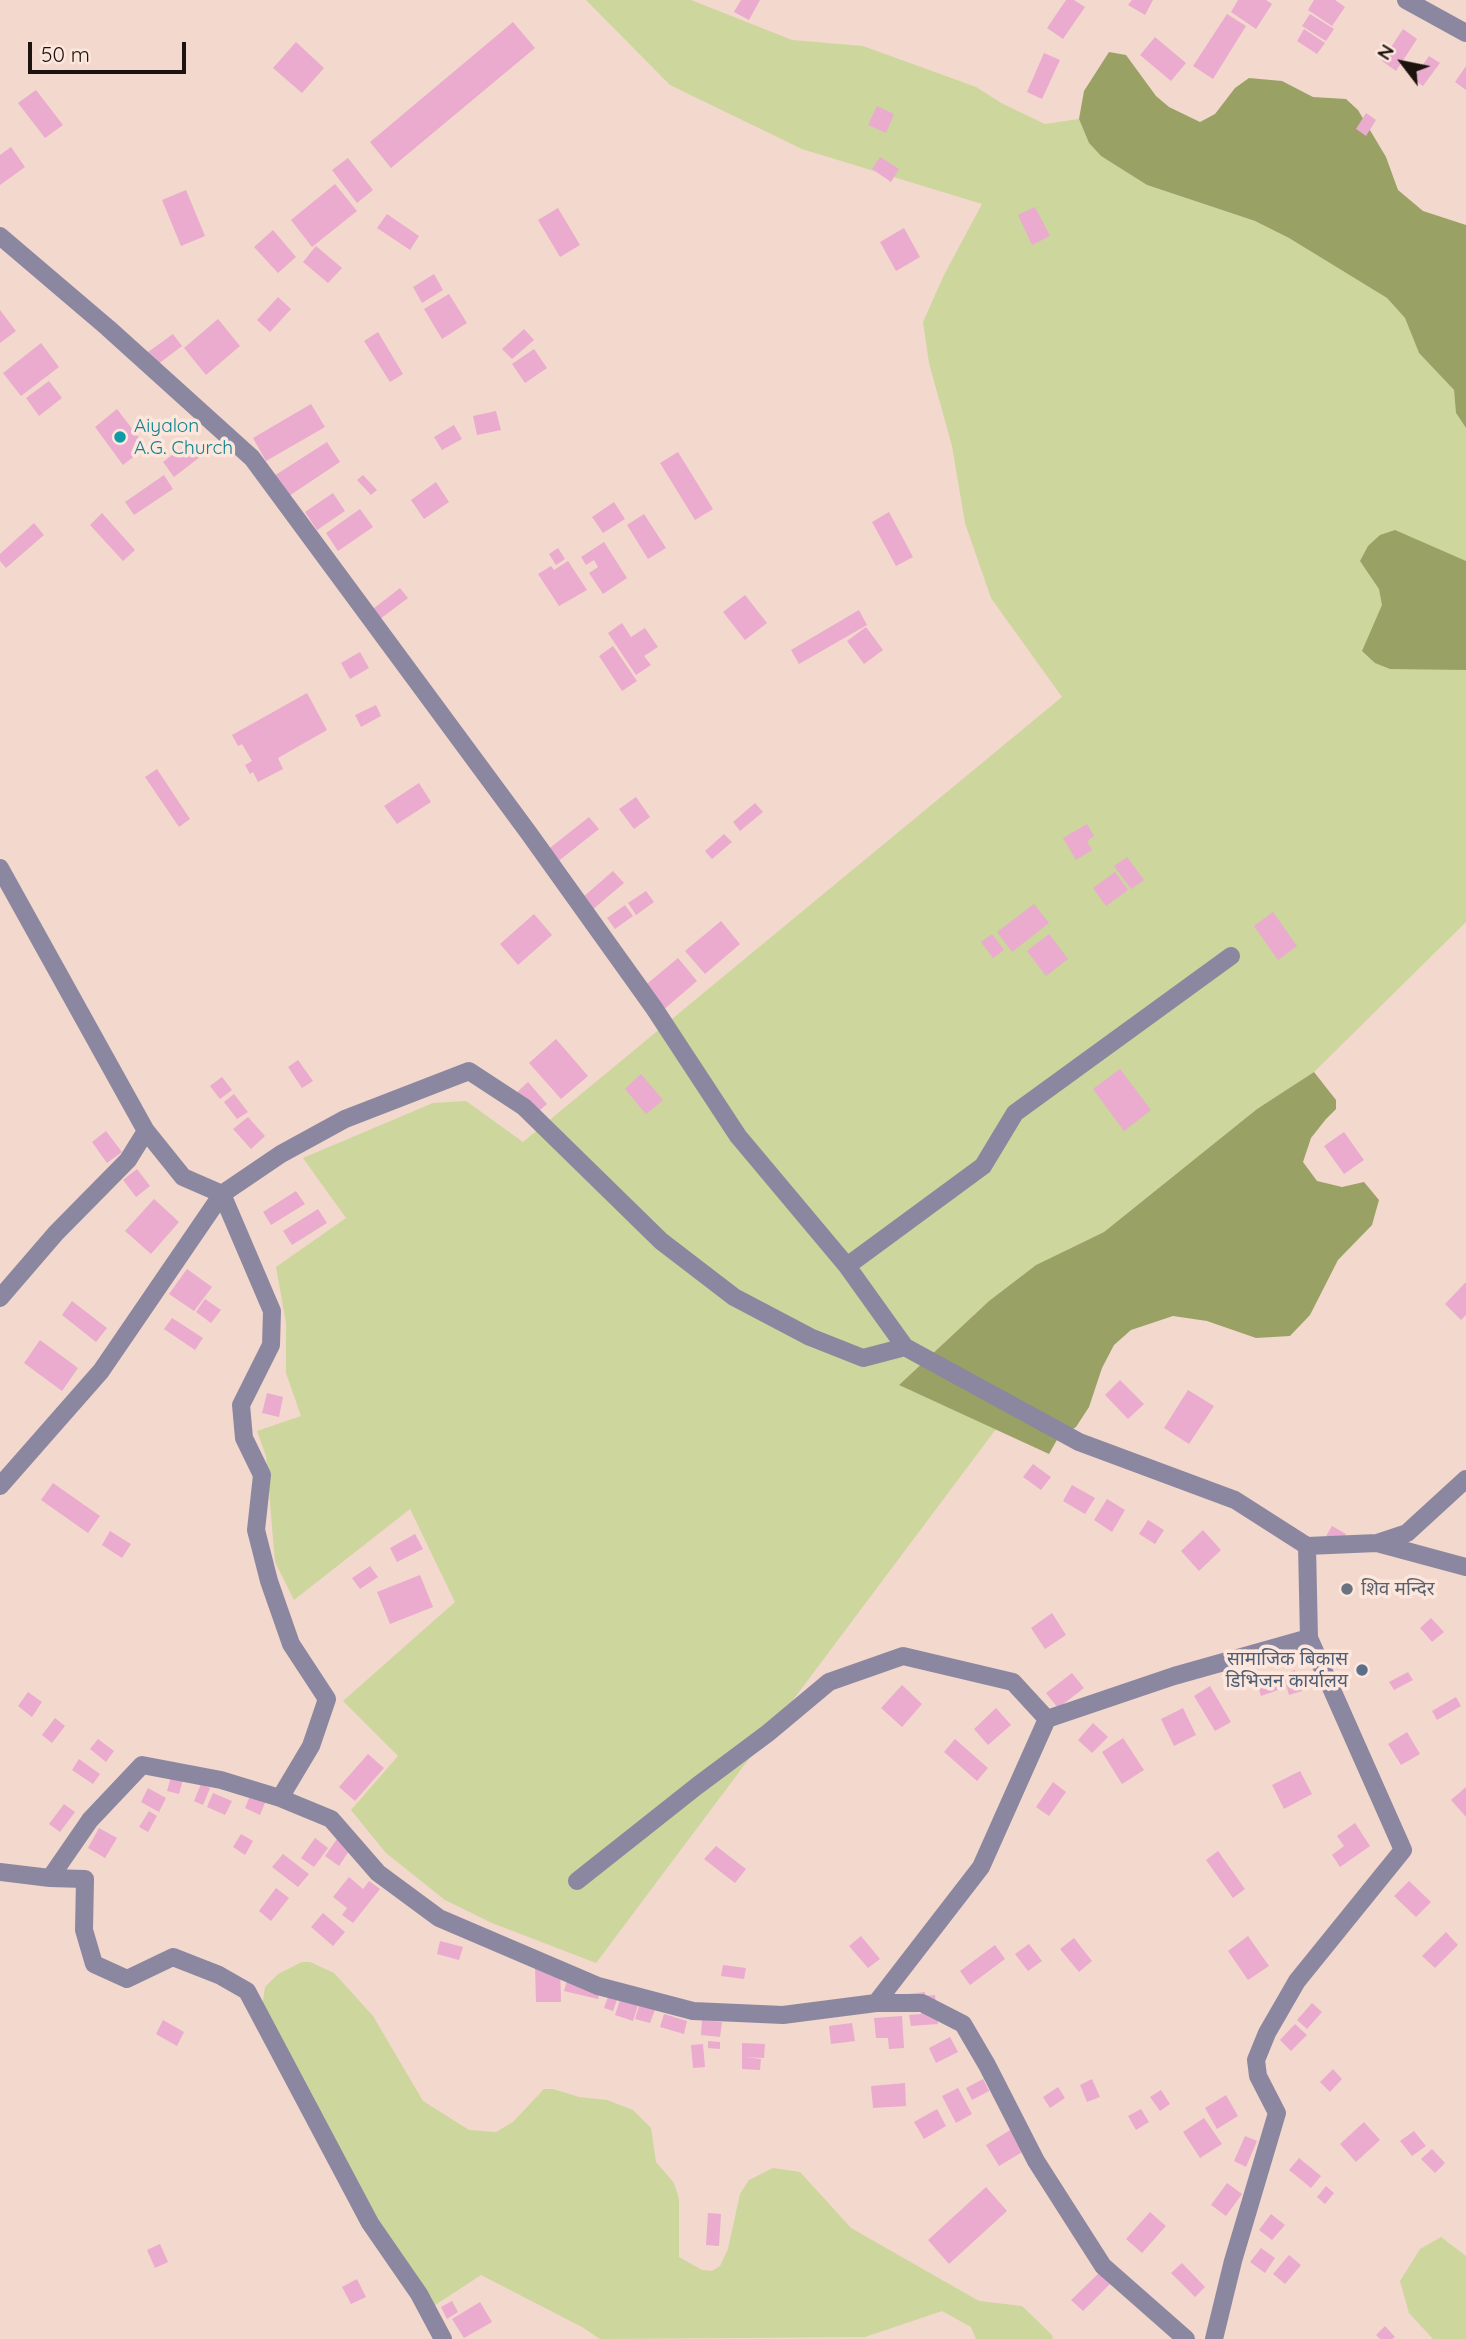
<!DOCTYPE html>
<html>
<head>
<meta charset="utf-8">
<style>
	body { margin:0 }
	#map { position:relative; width:1466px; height:2339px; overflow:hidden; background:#f3d8cd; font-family:Quicksand,sans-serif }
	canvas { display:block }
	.north { position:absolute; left:1368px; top:28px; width:70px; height:70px; -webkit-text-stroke:5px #fde7dd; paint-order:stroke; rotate:302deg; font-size:19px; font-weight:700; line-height:28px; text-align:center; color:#1c130f }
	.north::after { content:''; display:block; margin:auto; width:24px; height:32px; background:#1c130f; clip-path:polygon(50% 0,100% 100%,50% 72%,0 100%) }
	.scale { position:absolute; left:28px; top:42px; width:158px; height:32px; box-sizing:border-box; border:4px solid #1c130f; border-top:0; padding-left:9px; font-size:21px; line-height:24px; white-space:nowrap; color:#1c130f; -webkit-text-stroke:5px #fde7dd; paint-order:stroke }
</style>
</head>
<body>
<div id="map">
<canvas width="1466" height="2339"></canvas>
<div class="north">N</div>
<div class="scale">50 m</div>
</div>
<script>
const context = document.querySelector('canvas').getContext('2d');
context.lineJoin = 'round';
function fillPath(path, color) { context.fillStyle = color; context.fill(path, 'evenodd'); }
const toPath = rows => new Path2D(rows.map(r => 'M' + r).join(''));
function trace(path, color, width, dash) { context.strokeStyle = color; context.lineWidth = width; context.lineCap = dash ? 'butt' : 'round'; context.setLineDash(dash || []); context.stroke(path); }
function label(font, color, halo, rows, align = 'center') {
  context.font = font + ' Quicksand,"Noto Sans Devanagari",sans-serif'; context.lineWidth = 7; context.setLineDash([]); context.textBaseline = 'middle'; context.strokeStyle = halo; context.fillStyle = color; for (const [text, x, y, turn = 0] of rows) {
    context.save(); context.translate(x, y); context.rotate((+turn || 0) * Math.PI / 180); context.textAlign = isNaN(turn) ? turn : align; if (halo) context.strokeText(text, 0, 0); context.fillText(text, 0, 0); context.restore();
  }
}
const green = toPath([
	[586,0,691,0,792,40,863,46,976,87,1003,104,1045,124,1079,119,1089,143,1101,156,1147,185,1255,221,1289,238,1387,298,1405,318,1419,353,1454,390,1456,413,1466,428,1466,561,1461,560,1466,565,1466,922,1314,1072,1257,1109,1104,1232,1036,1265,989,1301,899,1385,996,1429,596,1963,492,1923,445,1900,386,1853,351,1810,398,1756,343,1701,455,1602,410,1509,294,1600,275,1562,266,1456,257,1431,301,1416,286,1373,286,1323,276,1267,346,1218,303,1158,433,1103,466,1101,523,1142,1062,697,991,598,965,523,952,446,929,363,923,322,944,275,982,204,802,149,670,85],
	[302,1962,310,1962,334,1973,373,2016,423,2101,469,2130,496,2132,513,2122,544,2089,553,2089,579,2097,607,2100,633,2110,651,2128,656,2162,674,2183,679,2199,679,2257,702,2270,712,2271,720,2266,728,2249,740,2194,749,2180,773,2168,800,2172,851,2228,979,2301,1022,2306,1052,2335,1053,2339,976,2339,971,2327,942,2311,865,2337,600,2339,582,2327,481,2275,423,2313,321,2142,259,2031,265,1987,278,1974],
	[1441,2237,1466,2256,1466,2339,1433,2339,1409,2313,1400,2281,1420,2249]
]);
const forest = toPath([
	[1109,52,1126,55,1156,96,1169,107,1200,122,1215,114,1235,88,1249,78,1282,81,1313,97,1346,99,1358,110,1386,157,1398,190,1423,211,1466,225,1466,428,1456,413,1454,390,1419,353,1405,318,1387,298,1289,238,1255,221,1147,185,1101,156,1089,143,1079,119,1084,91],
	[1395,530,1466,561,1466,670,1390,669,1375,663,1362,651,1382,605,1379,589,1360,561,1368,546,1380,535],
	[1314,1072,1336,1100,1336,1109,1326,1119,1311,1138,1303,1162,1317,1181,1342,1187,1364,1182,1379,1200,1372,1225,1338,1260,1310,1315,1290,1336,1256,1338,1207,1321,1173,1316,1131,1330,1114,1345,1102,1368,1089,1407,1076,1427,1058,1438,1049,1454,899,1385,989,1301,1036,1265,1104,1232,1257,1109]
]);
const building = toPath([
	[741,0,760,0,749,20,734,12],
	[1066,0,1074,0,1085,7,1063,39,1047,28],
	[1132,0,1153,0,1145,15,1128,5],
	[1238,0,1266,0,1272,4,1256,29,1231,12],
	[1314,0,1335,0,1345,7,1332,26,1308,10],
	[1227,14,1246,26,1213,79,1193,66],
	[1310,14,1334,29,1326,41,1302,26],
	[513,22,535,48,391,168,370,142],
	[1304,29,1325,43,1317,54,1297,41],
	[1403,29,1417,39,1396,71,1382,61],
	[1155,37,1186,63,1171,81,1140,55],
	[296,42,324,68,302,93,273,68],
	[1044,53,1060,60,1042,99,1027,92],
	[1429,56,1440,63,1423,86,1413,79],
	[1466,66,1466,90,1455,82],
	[36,90,63,125,45,138,18,103],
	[877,106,894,114,886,133,868,125],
	[1366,113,1376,120,1366,136,1356,129],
	[11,147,25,167,0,185,0,155],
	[880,157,899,169,891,182,872,169],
	[348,158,373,190,357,203,332,170],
	[335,184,357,211,312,247,291,220],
	[186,190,205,236,181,246,162,200],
	[1035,207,1050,236,1032,245,1018,215],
	[558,208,580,245,560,257,538,220],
	[387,214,419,236,410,250,377,228],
	[904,228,920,257,896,271,880,242],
	[273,230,296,257,278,273,254,247],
	[316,246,342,268,328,283,303,262],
	[434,274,443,290,422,303,413,287],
	[449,294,467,323,442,339,424,309],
	[278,297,291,309,270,332,257,320],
	[0,310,16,331,0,343],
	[218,319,240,346,206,375,184,348],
	[524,329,534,340,512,359,502,349],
	[378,332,403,374,390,382,364,341],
	[173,334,182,346,153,368,144,355],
	[41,343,59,367,21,396,3,373],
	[534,349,547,368,525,383,512,364],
	[49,381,62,398,39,416,26,398],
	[311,404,325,427,266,461,253,438],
	[117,409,146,447,123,465,95,427],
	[496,411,501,430,477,435,473,416],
	[454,425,462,439,442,450,434,437],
	[189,442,200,457,174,477,163,462],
	[327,442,340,462,280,502,266,481],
	[678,452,713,509,695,520,660,463],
	[164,475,173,489,134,515,125,502],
	[363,475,377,490,371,495,357,480],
	[436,482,449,502,424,519,411,500],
	[333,493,345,511,317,530,305,512],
	[614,502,625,519,603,533,592,517],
	[360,509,373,527,338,551,326,533],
	[889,512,913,557,896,566,872,522],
	[102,513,135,550,123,561,90,525],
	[644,514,666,548,648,559,627,525],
	[34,523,44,535,6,568,0,561,0,554],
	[604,542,627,578,603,594,589,573,598,567,594,560,586,565,581,557],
	[558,548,565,559,556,565,549,554],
	[568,561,587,590,559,606,538,574,551,566,554,570],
	[400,588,408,598,376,622,369,612],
	[745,595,767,623,745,640,723,612],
	[859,610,867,625,799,664,791,650],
	[622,623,631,637,645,628,658,647,644,656,651,665,636,675,608,633],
	[866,627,883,650,864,664,847,641],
	[613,646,637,681,622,691,599,656],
	[360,652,369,668,350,679,341,663],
	[307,693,327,730,278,758,283,769,258,782,253,772,250,774,245,765,252,761,242,744,238,746,232,735],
	[376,705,381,716,361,727,355,715],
	[157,769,190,819,179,827,145,777],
	[419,783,431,802,397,824,384,806],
	[636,797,650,817,634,829,619,809],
	[755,803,763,812,740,831,733,822],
	[589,817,599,829,551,867,541,855],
	[1087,824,1094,836,1087,841,1092,850,1076,860,1063,838],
	[724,834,732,842,712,859,705,851],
	[1127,857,1144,880,1131,889,1114,866],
	[613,871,624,883,592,910,582,898],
	[1115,872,1128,890,1106,906,1093,888],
	[646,891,654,902,636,915,628,903],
	[1034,904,1049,923,1012,952,997,932],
	[625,905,633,916,615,929,607,918],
	[1273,912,1297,946,1278,960,1254,926],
	[534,914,552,935,518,965,500,944],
	[721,921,740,944,705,974,685,951],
	[992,934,1004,950,993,958,981,942],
	[1049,934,1068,959,1046,976,1027,951],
	[678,958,697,981,662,1011,642,988],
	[556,1039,588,1076,561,1099,529,1063],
	[298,1060,313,1081,302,1088,288,1067],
	[1120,1069,1151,1110,1124,1131,1093,1089],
	[641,1074,663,1100,646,1114,625,1089],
	[222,1077,232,1090,220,1099,210,1086],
	[528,1082,547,1104,532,1117,514,1095],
	[234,1094,248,1112,237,1119,224,1102],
	[248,1117,265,1136,251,1149,233,1129],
	[106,1131,122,1152,107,1163,92,1142],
	[1344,1132,1364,1160,1344,1174,1324,1146],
	[137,1169,150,1186,136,1197,123,1180],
	[296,1191,305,1204,271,1225,263,1212],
	[154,1199,179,1222,151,1254,125,1231],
	[318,1209,327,1223,292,1245,283,1231],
	[187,1269,212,1287,194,1311,169,1294],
	[1466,1282,1466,1315,1461,1320,1445,1304],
	[205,1299,221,1310,211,1323,196,1312],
	[72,1301,107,1328,96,1342,62,1315],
	[172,1318,203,1338,195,1350,164,1329],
	[40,1340,78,1368,62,1391,24,1363],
	[1120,1380,1144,1404,1128,1419,1105,1395],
	[1188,1390,1214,1406,1189,1444,1164,1428],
	[267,1393,283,1397,279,1417,262,1413],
	[1033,1464,1051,1477,1041,1490,1023,1477],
	[53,1483,100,1516,88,1533,41,1500],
	[1072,1485,1095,1498,1085,1514,1063,1501],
	[1107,1499,1125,1510,1112,1532,1094,1520],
	[1148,1520,1164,1530,1155,1544,1139,1534],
	[1332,1526,1346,1534,1340,1544,1326,1536],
	[1203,1530,1221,1550,1199,1571,1181,1551],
	[110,1531,131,1544,122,1558,102,1545],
	[415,1534,423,1549,397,1562,390,1548],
	[370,1566,378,1577,360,1589,352,1578],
	[420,1575,433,1607,390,1624,377,1592],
	[1052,1613,1066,1635,1045,1649,1031,1628],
	[1431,1618,1444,1632,1432,1642,1420,1628],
	[1295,1670,1302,1691,1289,1695,1283,1674],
	[1272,1672,1278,1690,1261,1696,1255,1677],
	[1408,1672,1413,1680,1394,1690,1389,1682],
	[1072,1673,1084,1688,1058,1708,1046,1693],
	[902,1685,922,1704,902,1727,881,1708],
	[1210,1686,1231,1722,1215,1731,1194,1696],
	[28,1692,42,1702,32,1717,18,1706],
	[1456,1697,1461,1706,1437,1720,1432,1711],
	[996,1708,1011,1725,988,1745,974,1729],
	[1183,1708,1196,1735,1174,1746,1161,1719],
	[55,1718,65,1726,52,1743,42,1735],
	[1093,1723,1108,1737,1092,1753,1078,1740],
	[1407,1732,1420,1754,1401,1765,1388,1744],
	[1123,1738,1144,1770,1122,1784,1102,1752],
	[98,1739,114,1751,106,1762,90,1749],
	[955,1739,988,1768,977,1781,944,1752],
	[368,1754,384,1768,355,1801,339,1787],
	[79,1759,100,1774,93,1784,72,1770],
	[1300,1771,1312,1794,1284,1809,1272,1785],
	[172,1773,184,1776,179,1794,167,1791],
	[1053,1782,1066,1792,1049,1816,1036,1807],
	[201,1784,210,1788,203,1805,194,1801],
	[254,1786,269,1793,260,1815,245,1808],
	[1466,1787,1466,1817,1451,1800],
	[148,1788,166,1798,159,1812,141,1802],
	[213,1793,232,1801,225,1815,207,1807],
	[64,1804,75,1812,60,1832,49,1824],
	[149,1811,157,1816,148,1832,139,1827],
	[1355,1823,1370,1846,1340,1867,1332,1855,1344,1846,1337,1836],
	[99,1828,117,1838,105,1858,88,1848],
	[241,1834,253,1841,245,1855,233,1847],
	[315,1838,328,1848,314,1867,301,1858],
	[337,1839,351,1848,339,1866,325,1856],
	[716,1846,746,1869,735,1883,704,1859],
	[1218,1851,1245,1889,1233,1898,1206,1860],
	[283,1854,309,1874,298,1887,272,1867],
	[349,1877,363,1889,369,1881,380,1889,353,1923,342,1915,347,1908,333,1897],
	[1409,1881,1431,1902,1416,1917,1394,1896],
	[276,1888,289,1898,271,1921,259,1911],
	[323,1913,345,1932,333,1946,311,1927],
	[1446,1932,1458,1945,1435,1968,1422,1956],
	[861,1936,880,1959,868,1968,849,1946],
	[1248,1936,1269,1966,1248,1980,1228,1951],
	[1074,1938,1092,1961,1079,1972,1060,1949],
	[440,1941,463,1947,459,1960,437,1954],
	[1029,1944,1042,1961,1028,1971,1015,1954],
	[995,1945,1005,1959,970,1985,960,1971],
	[560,1965,561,2002,536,2002,535,1966],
	[723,1965,746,1968,744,1979,721,1976],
	[569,1973,602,1981,598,1999,564,1991],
	[925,1992,925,1996,935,1995,938,2024,911,2026,909,2015,921,2014,921,2010,909,2011,908,1994],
	[608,1997,617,2000,613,2011,604,2008],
	[621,1997,639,2002,633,2021,615,2015],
	[640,2003,656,2007,650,2023,635,2019],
	[1312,2003,1322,2012,1307,2029,1297,2020],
	[664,2014,687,2021,684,2034,660,2027],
	[902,2016,904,2048,889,2049,888,2038,876,2038,874,2018],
	[163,2020,184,2032,177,2046,156,2034],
	[702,2020,722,2022,720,2037,701,2035],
	[852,2023,855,2041,831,2044,829,2026],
	[1295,2024,1307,2035,1291,2051,1280,2040],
	[950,2037,958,2052,936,2063,929,2048],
	[708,2041,720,2042,720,2049,708,2048],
	[742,2043,765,2044,764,2058,745,2057,761,2059,760,2070,742,2069],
	[703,2044,705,2067,693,2068,691,2045],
	[1333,2069,1342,2079,1330,2092,1320,2082],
	[983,2079,989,2091,972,2100,966,2088],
	[1092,2079,1100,2097,1087,2102,1080,2085],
	[905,2083,906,2106,873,2108,871,2086],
	[1058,2087,1065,2098,1050,2108,1043,2097],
	[958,2088,972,2114,956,2123,942,2096],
	[1161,2090,1170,2104,1160,2111,1150,2097],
	[1226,2095,1238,2116,1217,2129,1205,2108],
	[937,2109,946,2126,924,2139,914,2122],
	[1141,2109,1149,2122,1136,2130,1128,2116],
	[1204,2118,1222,2144,1200,2158,1183,2132],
	[1364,2122,1380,2140,1356,2162,1340,2144],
	[1015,2127,1029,2148,999,2166,986,2145],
	[1414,2131,1426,2146,1412,2156,1400,2141],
	[1245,2136,1257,2141,1246,2167,1234,2161],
	[1432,2149,1445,2163,1435,2173,1421,2159],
	[1299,2158,1321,2176,1311,2188,1289,2170],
	[1227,2183,1242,2194,1226,2216,1211,2205],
	[1326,2186,1334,2193,1325,2204,1317,2197],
	[986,2187,1007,2211,949,2264,928,2240],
	[1150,2212,1166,2226,1142,2253,1126,2239],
	[708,2213,721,2214,719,2246,706,2245],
	[1271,2214,1285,2225,1272,2240,1259,2230],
	[160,2244,168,2262,155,2268,147,2250],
	[1261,2248,1275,2258,1265,2273,1250,2262],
	[1289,2255,1301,2265,1285,2284,1273,2274],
	[1182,2263,1205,2287,1195,2297,1171,2273],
	[1099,2273,1110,2284,1083,2311,1071,2300],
	[357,2279,366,2297,351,2304,342,2287],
	[452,2301,458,2312,447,2319,441,2307],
	[480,2302,492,2322,464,2338,452,2319],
	[1385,2326,1395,2337,1392,2339,1380,2339,1376,2335]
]);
const minor = toPath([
	[1406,0,1466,33],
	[0,236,108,328,252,458,528,832,654,1008,738,1136,847,1266,905,1347,1079,1442,1235,1500,1307,1546,1377,1543,1466,1567],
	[0,868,146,1131,183,1177,222,1194,272,1311,271,1345,241,1405,244,1438,262,1475,256,1530,269,1581,291,1644,327,1699,311,1746,280,1798],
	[847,1266,983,1166,1015,1113,1231,956],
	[0,1298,56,1233,128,1160,146,1131],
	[0,1486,101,1371,222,1194,281,1154,345,1119,469,1071,524,1107,661,1241,734,1297,810,1337,863,1358,905,1347],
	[1377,1543,1407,1533,1466,1479],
	[0,1872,50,1878,90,1820,142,1765,221,1780,280,1798,331,1819,378,1873,439,1918,598,1986,693,2011,783,2015,876,2003,922,2003,963,2024,987,2065,1036,2161,1103,2266,1186,2339],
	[50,1878,85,1879,84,1930,94,1964,127,1979,173,1957,219,1975,247,1991,370,2223,419,2294,443,2339],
	[577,1881,697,1786,768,1733,829,1682,903,1656,1013,1682,1047,1719],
	[876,2003,981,1867,1047,1719,1174,1676,1309,1638],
	[1214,2339,1233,2261,1277,2113,1258,2076,1256,2060,1267,2033,1297,1981,1403,1850,1309,1638,1307,1546]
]);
const markers = [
	[120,437,7,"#0f9aa8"],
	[1347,1589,7,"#6b7280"],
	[1362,1670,7,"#5c6f8a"]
];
const cultureNames = [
	["Aiyalon",134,426],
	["A.G. Church",134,448]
];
const worshipNames = [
	["शिव मन्दिर",1361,1589]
];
const serviceNames = [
	["सामाजिक बिकास",1348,1659],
	["डिभिजन कार्यालय",1348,1681]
];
fillPath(green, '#ccd69d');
fillPath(forest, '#99a264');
fillPath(building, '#eaabce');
trace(minor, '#8c87a0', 18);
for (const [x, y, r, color] of markers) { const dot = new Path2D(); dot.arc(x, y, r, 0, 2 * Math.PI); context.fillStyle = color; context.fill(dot); trace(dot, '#fde7dd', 2.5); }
label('19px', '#0d838f', '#fde7dd', cultureNames, 'left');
label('19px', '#5b616d', '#fde7dd', worshipNames, 'left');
label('19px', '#4e5e75', '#fde7dd', serviceNames, 'right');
</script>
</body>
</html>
